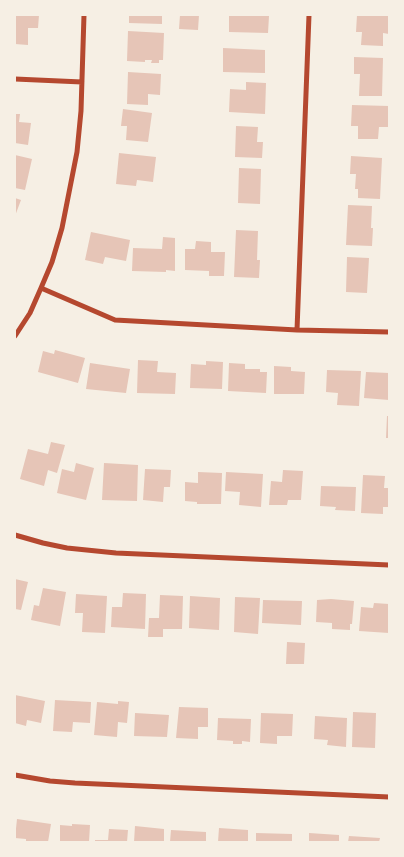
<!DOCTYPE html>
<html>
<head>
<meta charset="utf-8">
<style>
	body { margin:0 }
	#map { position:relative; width:404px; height:857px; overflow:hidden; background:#f6efe4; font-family:"DM Sans",sans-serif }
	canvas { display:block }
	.frame { position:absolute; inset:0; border:16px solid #f6efe4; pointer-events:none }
</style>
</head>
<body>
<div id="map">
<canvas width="404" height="857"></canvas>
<div class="frame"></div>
</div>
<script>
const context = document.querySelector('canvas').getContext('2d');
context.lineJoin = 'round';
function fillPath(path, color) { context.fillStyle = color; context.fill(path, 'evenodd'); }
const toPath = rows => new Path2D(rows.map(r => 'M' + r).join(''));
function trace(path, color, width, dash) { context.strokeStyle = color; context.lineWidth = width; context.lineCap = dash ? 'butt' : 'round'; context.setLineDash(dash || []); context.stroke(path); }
const building = toPath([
	[15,15,39,15,38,28,28,28,28,45,15,44],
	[129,15,162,15,162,24,129,23],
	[180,15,199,15,198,30,179,29],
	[229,15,269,16,268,33,229,32],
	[357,15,389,15,389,34,383,33,383,46,361,45,362,32,356,32],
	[128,31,164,33,163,60,159,60,159,63,151,63,152,60,145,60,145,62,127,61],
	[223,48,265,50,265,73,223,72],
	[354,57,383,58,382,96,359,96,360,74,354,74],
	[128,72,161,74,160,95,148,94,148,105,127,104],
	[246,82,266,83,265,114,229,112,230,89,246,90],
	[352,105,389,106,388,127,379,127,378,139,358,139,358,126,351,126],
	[123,109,152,113,148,142,126,140,127,126,121,126],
	[15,114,20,114,19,122,31,123,28,145,15,143],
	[236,126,258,127,257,142,263,142,262,158,235,157],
	[119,153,156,157,153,182,137,180,136,186,116,184],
	[15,155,32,159,25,190,15,188],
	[351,156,382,158,380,199,358,198,358,189,355,189,356,174,350,174],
	[239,168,261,169,260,204,238,203],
	[15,198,21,200,15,216],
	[348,205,372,206,371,228,373,228,372,246,346,245],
	[236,230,258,231,257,260,260,260,259,278,234,277],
	[91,232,130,240,126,261,105,257,103,264,85,260],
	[163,237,175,238,175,271,166,270,166,272,132,271,133,248,162,249],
	[196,241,211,242,211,252,225,252,224,276,209,276,209,271,185,270,185,249,195,249],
	[347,257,369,258,367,293,346,292],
	[55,350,85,358,78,383,38,372,43,351,54,354],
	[138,360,158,361,157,372,176,373,175,394,137,393],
	[206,361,223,362,222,389,190,388,191,364,206,365],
	[90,363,130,369,126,393,86,389],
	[229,363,245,364,245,369,260,369,260,372,267,372,266,393,228,391],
	[274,366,291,367,291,371,305,372,304,394,274,394],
	[327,370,361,371,359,406,337,405,338,393,326,392],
	[366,372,389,373,389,400,364,398],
	[387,416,389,416,389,438,386,438],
	[51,442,65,445,57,473,48,470,44,486,20,479,28,449,48,454],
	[76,463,94,468,86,500,57,493,62,469,74,472],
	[104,463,138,465,137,501,102,500],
	[145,469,171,470,170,487,164,487,163,502,143,500],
	[283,470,303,471,301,500,288,500,287,505,269,505,271,481,282,482],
	[198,472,222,473,221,504,197,504,197,502,185,501,185,482,198,483],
	[226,472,263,474,261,507,239,505,240,492,225,491],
	[363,475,385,476,384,488,389,488,389,507,383,507,383,514,361,513],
	[321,486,356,487,355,511,335,510,336,507,320,506],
	[15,579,28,582,21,610,15,609],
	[43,588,66,592,60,626,31,620,34,605,39,606],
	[123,593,146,594,145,629,111,627,112,607,122,607],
	[76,594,107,596,105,633,82,632,83,613,75,613],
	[160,595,183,596,182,629,163,629,163,637,148,637,149,618,159,618],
	[190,596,220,598,219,630,189,628],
	[235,597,260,598,258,634,234,632],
	[331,599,354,601,352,624,350,624,350,630,332,629,332,623,316,622,317,600],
	[263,600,302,601,301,625,262,623],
	[374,603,389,604,389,633,359,631,361,607,373,608],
	[287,642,305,643,304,664,286,664],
	[15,695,45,701,41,723,27,720,26,726,15,723],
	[55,700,91,702,90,723,73,722,72,732,53,731],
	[118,701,129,702,127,723,118,722,117,737,94,735,97,702,118,704],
	[179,707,208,708,208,727,198,727,198,739,176,738],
	[353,712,376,713,375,748,352,747],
	[135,713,169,715,167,737,134,736],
	[261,713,293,714,292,736,277,736,277,744,260,743],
	[315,716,347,718,346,747,327,745,328,740,314,739],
	[218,718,251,719,250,742,242,741,242,744,233,744,233,741,217,740],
	[17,819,51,824,48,842,26,842,26,839,15,838],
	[72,824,90,825,89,842,60,842,60,825,72,826],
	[135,826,164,829,164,842,134,842],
	[219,828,248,830,248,842,218,842],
	[109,829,128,830,127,842,95,842,95,840,108,840],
	[171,830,206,832,206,842,170,842],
	[256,833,292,834,292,842,256,842],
	[309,833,339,835,339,842,309,842],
	[349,836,380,838,379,842,348,842]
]);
const minor = toPath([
	[15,79,82,82],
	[41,288,115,320,297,330,389,332],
	[297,330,309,15],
	[15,336,30,313,41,288,52,262,62,228,77,152,81,111,84,15],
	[15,535,43,543,67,548,116,553,389,565],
	[15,775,50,781,75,783,389,797]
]);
fillPath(building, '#e6c5b7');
trace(minor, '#b5482f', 5);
</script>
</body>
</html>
